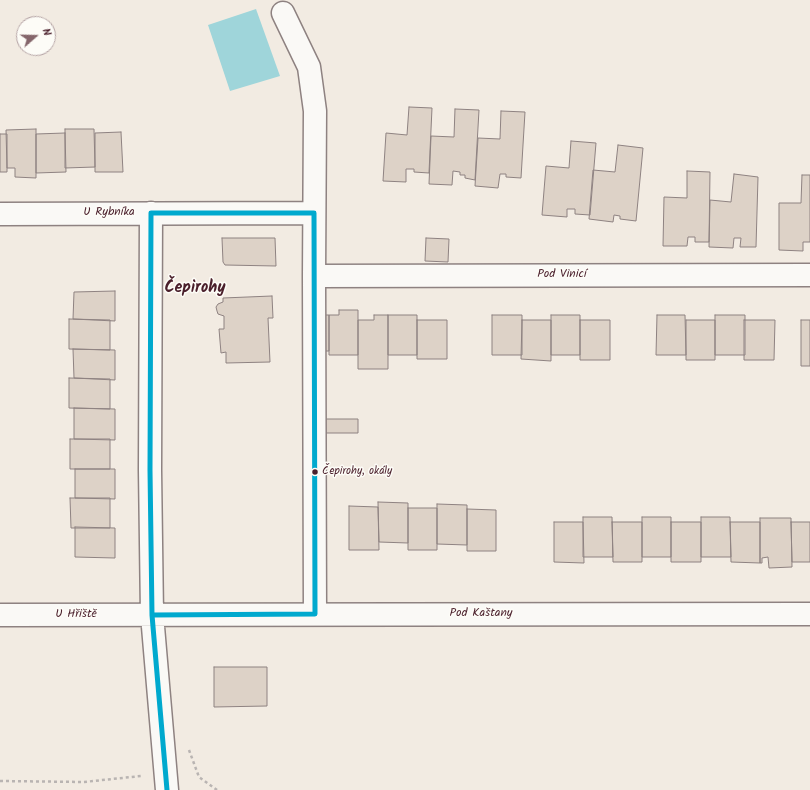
<!DOCTYPE html>
<html>
<head>
<meta charset="utf-8">
<style>
	body { margin:0 }
	#map { position:relative; width:810px; height:790px; overflow:hidden; background:#f2ebe2; font-family:Kalam,sans-serif }
	canvas { display:block }
	.north { position:absolute; left:16px; top:16px; width:40px; height:40px; box-sizing:border-box; background:#fdfcf7; border:1px solid #b5a4a5; border-radius:50%; rotate:70deg; font-size:11px; font-weight:700; line-height:16px; text-align:center; color:#4a1f2b }
	.north::after { content:''; display:block; margin:auto; width:14px; height:18px; background:#85666b; clip-path:polygon(50% 0,100% 100%,50% 72%,0 100%) }
</style>
</head>
<body>
<div id="map">
<canvas width="810" height="790"></canvas>
<div class="north">N</div>
</div>
<script>
const context = document.querySelector('canvas').getContext('2d');
context.lineJoin = 'round';
function fillPath(path, color) { context.fillStyle = color; context.fill(path, 'evenodd'); }
const toPath = rows => new Path2D(rows.map(r => 'M' + r).join(''));
function trace(path, color, width, dash) { context.strokeStyle = color; context.lineWidth = width; context.lineCap = dash ? 'butt' : 'round'; context.setLineDash(dash || []); context.stroke(path); }
function label(font, color, halo, rows, align = 'center') {
  context.font = font + ' Kalam,sans-serif'; context.lineWidth = 3; context.setLineDash([]); context.textBaseline = 'middle'; context.strokeStyle = halo; context.fillStyle = color; for (const [text, x, y, turn = 0] of rows) {
    context.save(); context.translate(x, y); context.rotate((+turn || 0) * Math.PI / 180); context.textAlign = isNaN(turn) ? turn : align; if (halo) context.strokeText(text, 0, 0); context.fillText(text, 0, 0); context.restore();
  }
}
const water = toPath([
	[256,9,280,76,230,91,208,25]
]);
const building = toPath([
	[409,107,432,108,429,173,414,172,414,169,406,169,406,182,383,181,386,133,407,135,409,107],
	[455,109,479,110,475,180,465,178,465,175,460,175,460,172,453,171,452,185,429,184,431,136,454,137,455,109],
	[501,111,525,112,521,178,506,177,506,174,500,174,498,188,475,186,478,138,500,139,501,111],
	[36,129,36,178,15,177,15,168,7,168,6,130,36,129],
	[65,129,94,129,95,167,65,168,65,129],
	[121,132,123,172,95,172,95,133,121,132],
	[65,133,66,172,36,173,36,134,65,133],
	[0,134,7,134,7,172,0,172,0,134],
	[571,141,596,143,590,215,575,214,575,209,567,209,567,217,542,215,546,166,569,168,571,141],
	[618,145,643,148,636,221,620,219,620,216,614,215,613,222,589,219,593,170,615,172,618,145],
	[687,171,710,172,709,242,695,242,695,237,688,237,687,246,663,246,664,197,687,198,687,171],
	[734,174,758,177,756,247,740,247,741,238,734,238,733,248,709,247,710,200,731,202,734,174],
	[802,175,810,175,810,242,803,242,803,251,779,250,779,203,801,203,802,175],
	[222,238,275,238,276,266,225,265,223,262,222,238],
	[426,238,449,239,448,262,425,261,426,238],
	[115,291,115,321,73,319,74,292,115,291],
	[272,296,273,318,268,318,270,362,226,363,226,352,221,353,219,329,224,329,224,316,218,314,217,311,216,307,218,304,223,302,223,298,272,296],
	[339,310,358,310,358,355,329,355,329,315,339,315,339,310],
	[322,315,329,315,329,351,322,351,322,315],
	[374,315,388,315,388,369,358,369,358,320,374,320,374,315],
	[388,315,417,315,417,355,388,355,388,315],
	[492,315,522,315,522,355,492,355,492,315],
	[551,315,580,315,580,355,551,355,551,315],
	[657,315,685,315,686,355,656,355,657,315],
	[715,315,745,315,745,355,715,355,715,315],
	[69,319,110,320,110,350,69,349,69,319],
	[417,320,447,320,447,359,417,359,417,320],
	[522,320,551,320,551,361,521,359,522,320],
	[580,320,610,320,610,360,580,360,580,320],
	[686,320,715,320,715,360,686,360,686,320],
	[744,320,775,320,774,360,744,360,744,320],
	[801,320,810,320,810,366,801,366,801,320],
	[73,349,115,350,115,380,74,378,73,349],
	[69,378,110,379,110,409,69,408,69,378],
	[74,408,115,409,115,440,74,439,74,408],
	[323,419,358,419,358,433,323,433,323,419],
	[70,439,110,439,110,469,70,469,70,439],
	[75,469,115,469,115,499,75,498,75,469],
	[70,498,110,498,110,528,71,528,70,498],
	[378,502,408,503,408,543,379,542,378,502],
	[437,504,467,505,467,545,437,544,437,504],
	[349,506,378,507,379,550,349,550,349,506],
	[408,508,437,508,437,550,408,550,408,508],
	[467,509,496,510,496,551,467,551,467,509],
	[583,517,612,517,613,557,583,557,583,517],
	[642,517,671,517,671,557,642,557,642,517],
	[701,517,730,517,731,557,701,557,701,517],
	[760,518,791,518,792,567,769,568,768,557,762,558,762,563,760,563,760,518],
	[554,522,583,522,584,563,554,562,554,522],
	[612,522,642,522,642,562,613,562,612,522],
	[671,522,701,522,701,562,671,562,671,522],
	[730,522,760,522,760,563,731,562,730,522],
	[791,522,810,522,810,562,792,562,791,522],
	[75,527,115,528,115,558,75,557,75,527],
	[214,667,267,667,267,706,214,707,214,667]
]);
const path = toPath([
	[189,750,199,777,217,790],
	[0,781,84,782,141,776]
]);
const minor = toPath([
	[283,13,309,67,315,111,314,276,315,614],
	[151,213,150,470,152,615,167,790],
	[0,214,314,213],
	[314,276,810,275],
	[0,615,810,614]
]);
const bus1 = toPath([
	[151,213,314,213,315,614,152,615,150,470,151,213],
	[152,615,167,790]
]);
const markers = [
	[315,472,3.5,"#4a1f2b"]
];
const busNames = [
	["Čepirohy, okály",322,472]
];
const streetNames = [
	["U Rybníka",109,213],
	["Pod Vinicí",562,275],
	["Pod Kaštany",481,614],
	["U Hřiště",76,615]
];
const districtNames = [
	["Čepirohy",195,289]
];
fillPath(water, '#9fd5da');
fillPath(building, '#ddd2c7');
trace(building, '#8e8281', 1);
trace(minor, '#8e8281', 25);
trace(path, '#b9b4b2', 2.5, [3, 3]);
trace(minor, '#faf9f6', 22);
trace(bus1, '#00a9ce', 5);
for (const [x, y, r, color] of markers) { const dot = new Path2D(); dot.arc(x, y, r, 0, 2 * Math.PI); context.fillStyle = color; context.fill(dot); trace(dot, '#fdfcf7', 1.5); }
label('11px', '#4a1f2b', '#fdfcf7', busNames, 'left');
label('12px', '#4a1f2b', '#fdfcf7', streetNames);
label('bold 16px', '#4a1f2b', '#fdfcf7', districtNames);
</script>
</body>
</html>
